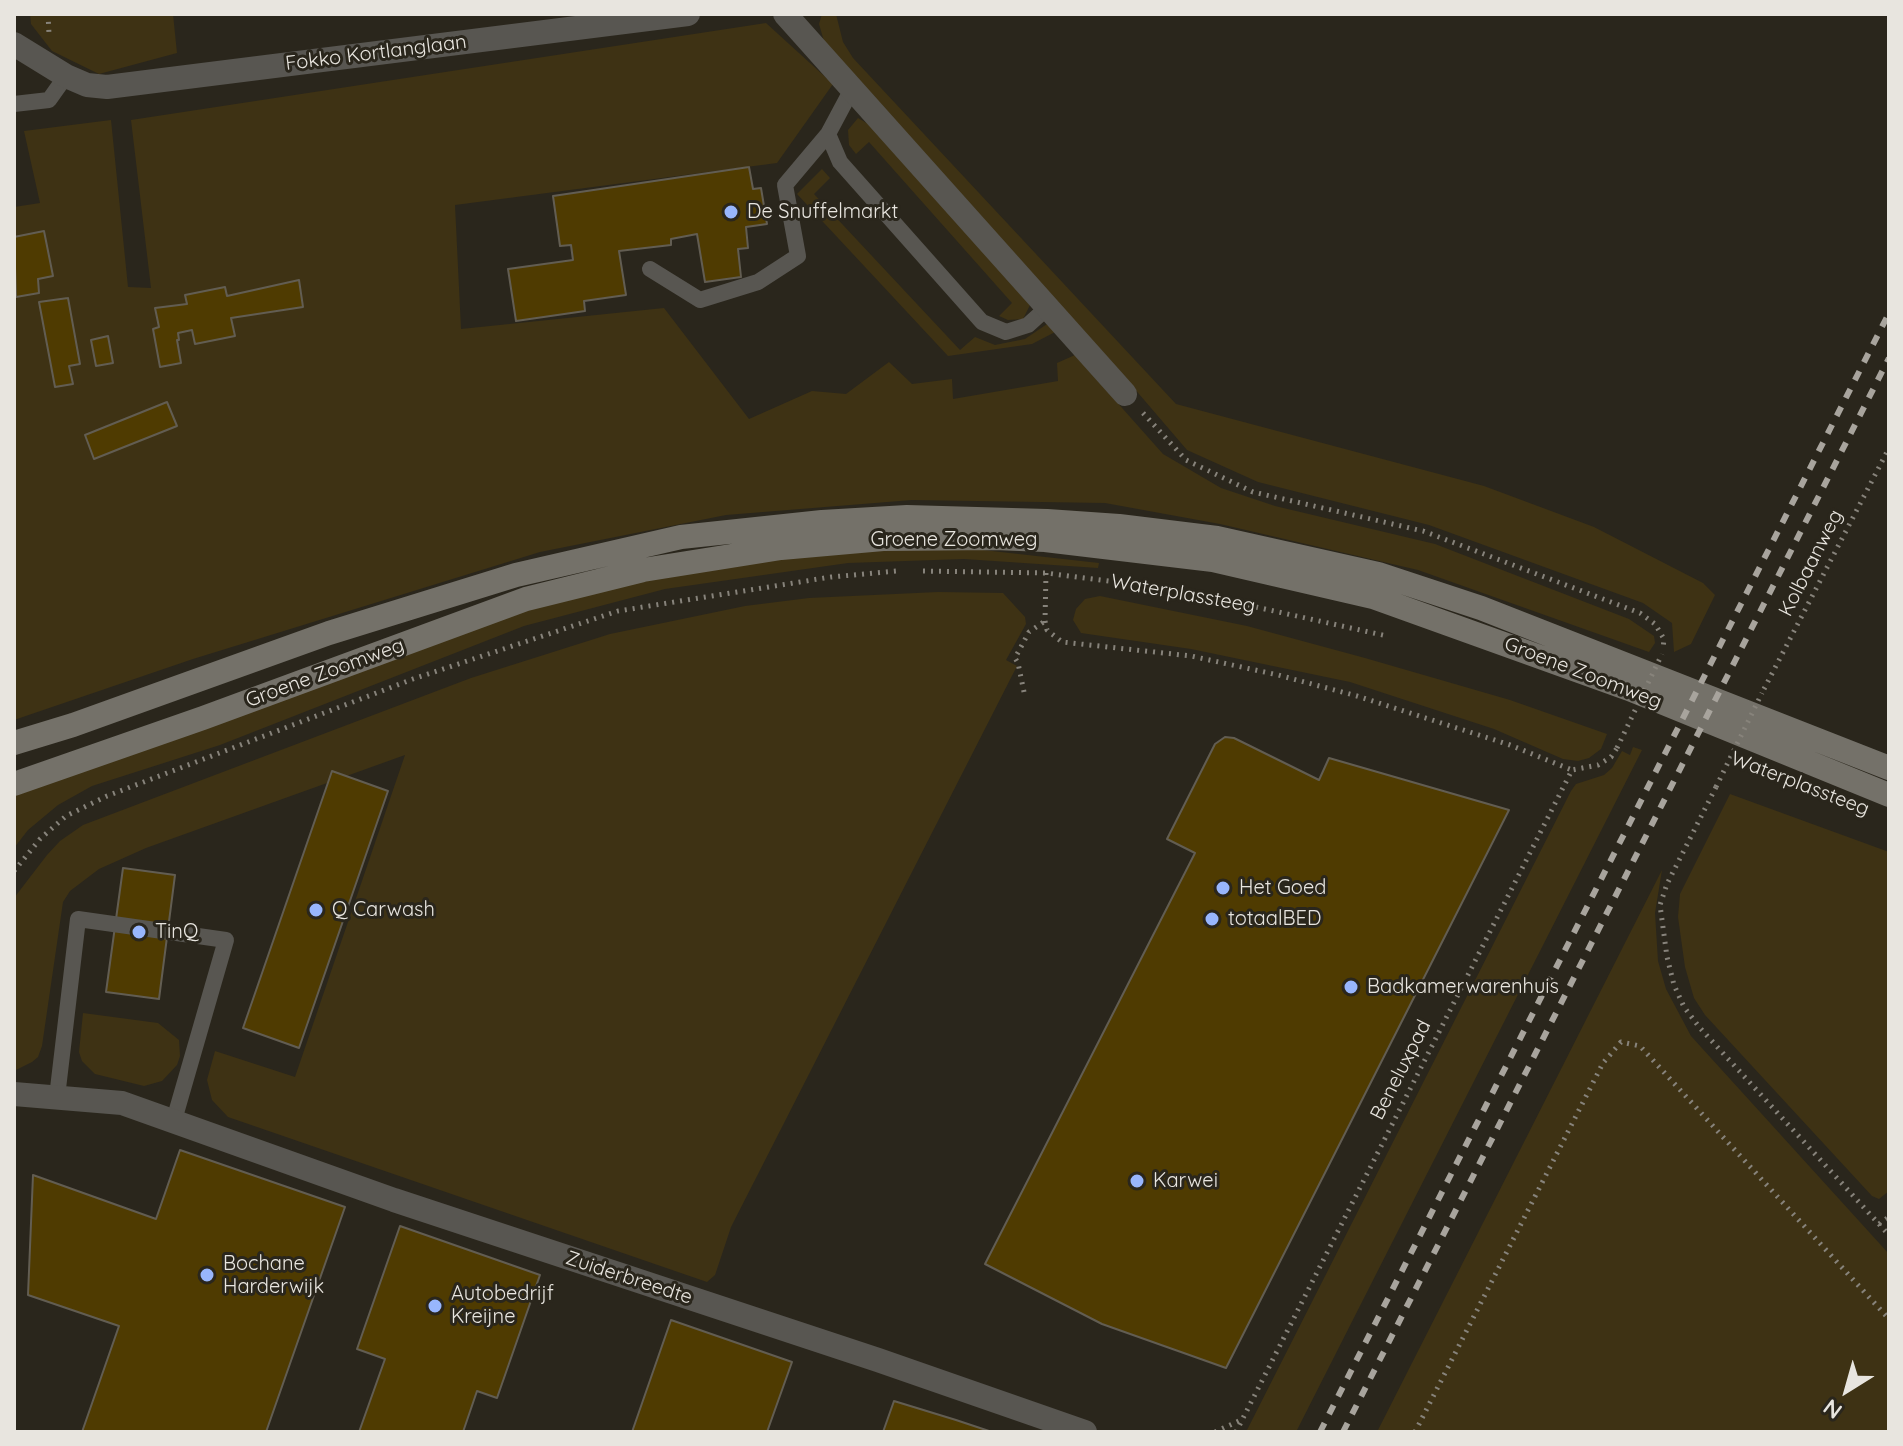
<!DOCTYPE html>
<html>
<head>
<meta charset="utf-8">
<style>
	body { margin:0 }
	#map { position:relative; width:1903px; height:1446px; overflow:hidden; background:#2a261c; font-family:Quicksand,sans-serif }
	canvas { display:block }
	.frame { position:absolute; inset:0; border:16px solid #e8e5df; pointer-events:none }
	.north { position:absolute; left:1807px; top:1350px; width:80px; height:80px; -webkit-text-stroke:6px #2a261c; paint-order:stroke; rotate:217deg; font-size:22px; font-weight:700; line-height:32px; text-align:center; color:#e8e5df }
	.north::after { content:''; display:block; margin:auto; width:28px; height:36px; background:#e8e5df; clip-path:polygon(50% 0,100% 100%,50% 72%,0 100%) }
</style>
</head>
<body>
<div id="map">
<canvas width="1903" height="1446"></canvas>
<div class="frame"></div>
<div class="north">N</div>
</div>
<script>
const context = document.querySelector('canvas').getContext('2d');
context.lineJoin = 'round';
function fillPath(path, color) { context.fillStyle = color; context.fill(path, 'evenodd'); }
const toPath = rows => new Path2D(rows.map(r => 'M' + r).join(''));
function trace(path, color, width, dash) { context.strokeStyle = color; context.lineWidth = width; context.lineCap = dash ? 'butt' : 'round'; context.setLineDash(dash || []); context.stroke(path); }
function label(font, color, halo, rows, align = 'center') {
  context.font = font + ' Quicksand,sans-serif'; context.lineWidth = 6; context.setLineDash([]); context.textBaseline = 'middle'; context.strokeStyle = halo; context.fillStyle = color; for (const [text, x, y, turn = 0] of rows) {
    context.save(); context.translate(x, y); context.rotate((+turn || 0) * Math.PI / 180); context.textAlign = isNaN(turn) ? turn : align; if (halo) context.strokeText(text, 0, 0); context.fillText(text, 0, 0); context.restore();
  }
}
const green = toPath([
	[30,14,173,14,177,53,99,74,52,51,31,24],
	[822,14,836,14,843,42,853,58,1176,404,1484,486,1594,527,1703,583,1715,595,1691,644,1674,652,1672,623,1643,603,1429,525,1258,482,1187,450,1109,359,826,48,819,24],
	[766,23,833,84,777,163,455,205,461,329,664,308,749,419,812,391,846,394,889,362,912,384,952,379,953,399,1058,381,1057,363,1075,355,1163,454,1221,488,1275,506,1435,544,1629,619,1654,636,1655,643,1649,652,1418,570,1220,524,1105,503,912,500,726,515,540,552,193,659,14,720,14,207,40,203,24,131,111,120,128,287,151,288,131,120],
	[858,118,875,128,1030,305,1023,319,1008,320,999,316,1012,303,869,142,856,154,849,145,848,130],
	[822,169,830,178,814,194,960,350,975,337,995,345,1025,339,1050,322,1057,331,1032,344,948,356,797,194],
	[965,548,1099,563,1098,568,964,559,848,563,665,589,524,626,220,745,92,786,58,805,28,830,14,848,14,795,523,608,667,573,848,549],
	[938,592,1003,593,1025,617,1026,624,1006,660,1017,666,731,1227,715,1275,707,1282,228,1117,212,1100,207,1080,215,1051,295,1077,405,755,146,848,99,869,70,891,63,902,42,1046,38,1057,32,1062,14,1071,14,898,47,855,60,841,83,825,471,678,610,634,745,606,809,598],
	[1100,596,1247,626,1365,658,1510,700,1607,734,1601,749,1589,758,1578,761,1563,759,1494,729,1350,682,1191,649,1081,633,1073,620,1076,609,1085,599],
	[1633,747,1642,750,1296,1432,1246,1432,1571,791,1576,784,1604,775,1612,768,1622,751,1630,755],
	[1730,794,1889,852,1889,1191,1879,1199,1872,1196,1705,1015,1694,998,1685,967,1678,917,1680,894],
	[1662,870,1655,913,1658,961,1666,989,1691,1036,1889,1254,1889,1432,1377,1432],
	[83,1013,158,1023,179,1040,180,1056,177,1065,162,1081,144,1086,95,1074,82,1061,79,1052]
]);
const building = toPath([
	[749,167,753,189,761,188,767,224,746,227,748,248,738,249,741,277,705,282,697,234,671,239,671,245,619,251,626,295,584,301,585,311,516,321,508,269,573,260,571,245,560,246,553,196,749,167],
	[44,231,53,276,38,279,39,293,16,297,14,237,44,231],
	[299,280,303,307,231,318,235,336,195,344,192,330,178,333,179,340,177,340,181,363,160,367,153,329,159,327,155,308,187,304,185,295,225,287,227,296,299,280],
	[68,298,80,364,69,366,73,384,55,387,39,302,68,298],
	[108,336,113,363,96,366,91,340,108,336],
	[167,402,177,426,94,459,85,435,167,402],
	[1225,737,1234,738,1319,780,1329,758,1509,810,1226,1368,1102,1324,985,1264,1195,853,1167,839,1215,744,1225,737],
	[332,771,388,791,299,1048,243,1028,332,771],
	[123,868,175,875,159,999,106,992,123,868],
	[180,1150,345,1207,266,1432,82,1432,119,1326,28,1295,33,1175,156,1219,180,1150],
	[400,1226,540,1275,497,1398,477,1391,463,1432,359,1432,385,1359,357,1349,400,1226],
	[671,1320,792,1362,767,1432,632,1432,671,1320],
	[894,1401,956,1420,992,1432,883,1432,894,1401]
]);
const path = toPath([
	[48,14,49,34],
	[1143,413,1186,460,1253,492,1423,531,1640,613,1655,624,1664,639,1663,649],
	[923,571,1046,573,1179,590,1387,636],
	[1046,573,1045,621,1047,630,1062,642,1191,656,1278,675,1357,696,1510,745,1572,770],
	[1764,689,1889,448],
	[1024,692,1018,663,1015,658,1029,632,1045,621],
	[1716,787,1667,884,1660,905,1667,957,1674,985,1684,1007,1700,1028,1889,1235],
	[14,871,40,839,66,816,107,796,413,679,618,611,831,577,897,571],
	[1879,1224,1889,1217],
	[1215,1432,1243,1419],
	[1236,1432,1572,770,1598,765,1611,757,1617,748],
	[1415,1432,1603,1063,1621,1042,1640,1046,1889,1319]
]);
const lane = toPath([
	[852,89,828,134,840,162,982,322,1006,332,1028,325,1048,307],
	[14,104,49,100,66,76],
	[650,269,700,300,758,282,798,256,785,185,828,134],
	[57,1097,78,919,226,940,174,1120]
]);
const street = toPath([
	[785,14,1125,394],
	[14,44,66,76,87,85,107,87,688,14],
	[14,1094,122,1103,394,1200,878,1360,1085,1432]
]);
const secondary = toPath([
	[14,743,73,725,329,633,516,575,681,537,822,522,907,517,1047,521,1119,526,1217,538,1378,574,1481,608,1889,768],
	[14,784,203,718,526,599,643,570,781,548,883,539,995,538,1045,540,1213,560,1373,597,1629,689,1889,795]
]);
const rail = toPath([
	[1320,1432,1889,313],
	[1343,1432,1889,358]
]);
const pathBridge = toPath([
	[1617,748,1662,654],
	[1716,787,1762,693]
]);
const markers = [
	[731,212,8,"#98b6fd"],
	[1223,888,8,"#98b6fd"],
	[316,910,8,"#98b6fd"],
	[1212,919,8,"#98b6fd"],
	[139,932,8,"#98b6fd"],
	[1351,987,8,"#98b6fd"],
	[1137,1181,8,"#98b6fd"],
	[207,1275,8,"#98b6fd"],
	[435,1306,8,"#98b6fd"]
];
const streetNames = [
	["Fokko Kortlanglaan",376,53,-7],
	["Groene Zoomweg",954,540],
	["Kolbaanweg",1811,563,-63],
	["Waterplassteeg",1183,594,10],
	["Groene Zoomweg",325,673,-20],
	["Groene Zoomweg",1583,673,21],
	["Waterplassteeg",1800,784,21],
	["Beneluxpad",1401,1070,-63],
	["Zuiderbreedte",629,1278,18]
];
const poiNames = [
	["De Snuffelmarkt",747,212],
	["Het Goed",1239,888],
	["Q Carwash",332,910],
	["totaalBED",1228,919],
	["TinQ",155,932],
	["Badkamerwarenhuis",1367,987],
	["Karwei",1153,1181],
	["Bochane",223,1264],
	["Harderwijk",223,1287],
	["Autobedrijf",451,1294],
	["Kreijne",451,1317]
];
fillPath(green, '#3e3214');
fillPath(building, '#4f3b01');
trace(building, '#625d52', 2);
trace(path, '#87837b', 5, [2, 6]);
trace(lane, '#585651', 16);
trace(street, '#585651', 24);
trace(secondary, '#747169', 24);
trace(rail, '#a8a49d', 6, [10, 10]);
trace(pathBridge, '#87837b', 5, [2, 6]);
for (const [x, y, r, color] of markers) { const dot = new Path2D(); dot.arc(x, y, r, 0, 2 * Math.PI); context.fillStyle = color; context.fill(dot); trace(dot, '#2a261c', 3); }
label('20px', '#e8e5df', '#2a261c', streetNames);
label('20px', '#e8e5df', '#2a261c', poiNames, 'left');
</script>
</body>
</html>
